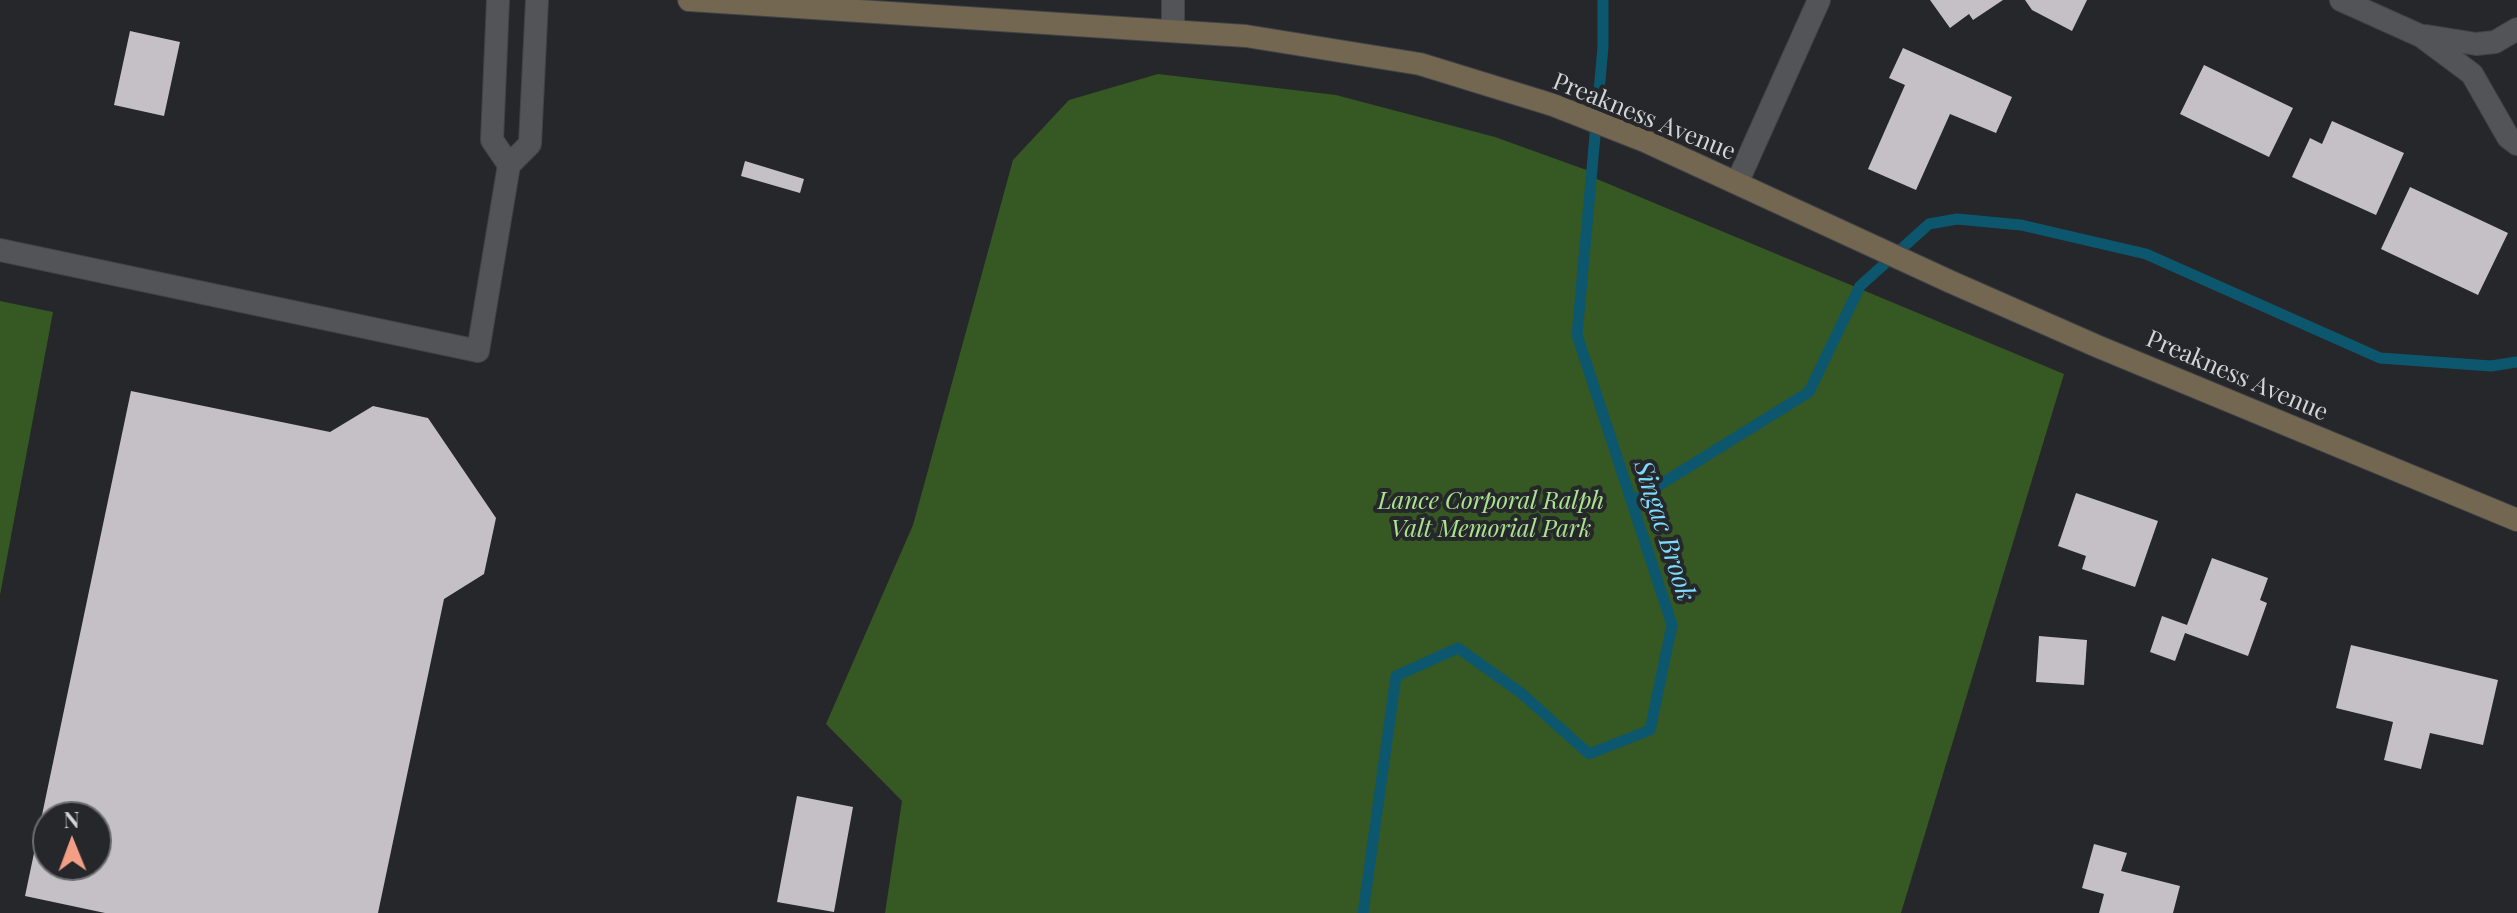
<!DOCTYPE html>
<html>
<head>
<meta charset="utf-8">
<style>
	body { margin:0 }
	#map { position:relative; width:2517px; height:913px; overflow:hidden; background:#25272b; font-family:"Playfair Display",serif }
	canvas { display:block }
	.north { position:absolute; left:32px; top:801px; width:80px; height:80px; box-sizing:border-box; background:#25272b; border:2px solid #6b6c70; border-radius:50%; rotate:359deg; font-size:22px; font-weight:700; line-height:32px; text-align:center; color:#d3d4d7 }
	.north::after { content:''; display:block; margin:auto; width:28px; height:36px; background:#f39f86; clip-path:polygon(50% 0,100% 100%,50% 72%,0 100%) }
</style>
</head>
<body>
<div id="map">
<canvas width="2517" height="913"></canvas>
<div class="north">N</div>
</div>
<script>
const context = document.querySelector('canvas').getContext('2d');
context.lineJoin = 'round';
function fillPath(path, color) { context.fillStyle = color; context.fill(path, 'evenodd'); }
const toPath = rows => new Path2D(rows.map(r => 'M' + r).join(''));
function trace(path, color, width, dash) { context.strokeStyle = color; context.lineWidth = width; context.lineCap = dash ? 'butt' : 'round'; context.setLineDash(dash || []); context.stroke(path); }
function label(font, color, halo, rows, align = 'center') {
  context.font = font + ' "Playfair Display",serif'; context.lineWidth = 8; context.setLineDash([]); context.textBaseline = 'middle'; context.strokeStyle = halo; context.fillStyle = color; for (const [text, x, y, turn = 0] of rows) {
    context.save(); context.translate(x, y); context.rotate((+turn || 0) * Math.PI / 180); context.textAlign = isNaN(turn) ? turn : align; if (halo) context.strokeText(text, 0, 0); context.fillText(text, 0, 0); context.restore();
  }
}
const green = toPath([
	[1158,74,1336,95,1495,137,1592,172,1592,177,2064,374,1901,913,885,913,902,801,826,724,913,525,1013,160,1069,100],
	[0,301,53,312,0,595]
]);
const stream = toPath([
	[1632,502,1809,392,1860,286,1929,224,1957,219,2021,225,2146,254,2380,358,2491,366,2517,362],
	[1363,913,1396,676,1458,648,1521,693,1589,754,1650,730,1672,625,1577,335,1603,47,1603,0]
]);
const building = toPath([
	[1930,0,2003,0,1973,20,1969,14,1950,28],
	[2025,0,2087,0,2072,31,2032,10],
	[130,31,180,42,164,116,114,105],
	[1903,48,2012,97,1996,133,1950,114,1916,190,1868,169,1905,85,1889,78],
	[2204,65,2293,108,2269,157,2180,114],
	[2332,121,2404,153,2376,215,2292,177,2310,138,2322,144],
	[745,161,804,179,800,193,741,176],
	[2410,187,2508,233,2478,295,2381,249],
	[131,391,330,432,373,406,428,418,496,518,484,574,444,599,378,913,105,913,25,896],
	[48,817,96,817,96,865,48,865],
	[2076,493,2158,521,2135,587,2082,569,2086,556,2058,546],
	[2212,558,2268,578,2260,600,2267,603,2248,656,2185,633,2175,661,2150,652,2162,616,2187,625],
	[2039,636,2087,640,2084,685,2036,682],
	[2351,645,2498,680,2483,745,2430,733,2421,769,2384,760,2393,722,2336,708],
	[797,796,853,807,834,912,777,902],
	[2094,844,2127,853,2121,871,2180,886,2173,913,2099,913,2104,894,2082,888]
]);
const service = toPath([
	[498,0,492,140,509,165,530,144,537,0],
	[0,250,478,351,509,165]
]);
const minor = toPath([
	[1173,0,1173,31],
	[2341,0,2421,36,2472,74,2508,137,2517,144],
	[2426,36,2476,44,2495,42,2517,29]
]);
const tertiary = toPath([
	[1737,183,1819,0]
]);
const secondary = toPath([
	[689,0,1246,36,1420,64,1553,105,1645,141,1951,282,2099,347,2517,520]
]);
const streetNames = [
	["Preakness Avenue",1644,117,22],
	["Preakness Avenue",2237,376,23]
];
const parkNames = [
	["Lance Corporal Ralph",1491,502],
	["Valt Memorial Park",1491,530]
];
const waterNames = [
	["Singac Brook",1664,531,72]
];
fillPath(green, '#365822');
trace(stream, '#0d576e', 11);
fillPath(building, '#c5c0c5');
trace(service, '#414347', 24);
trace(minor, '#414347', 24);
trace(tertiary, '#414347', 24);
trace(secondary, '#414347', 24);
trace(service, '#525458', 22);
trace(minor, '#525458', 22);
trace(tertiary, '#525458', 22);
trace(secondary, '#736752', 22);
label('24px', '#d3d4d7', '#25272b', streetNames);
label('italic 24px', '#abe38f', '#25272b', parkNames);
label('italic 26px', '#7fdbfe', '#25272b', waterNames);
</script>
</body>
</html>
